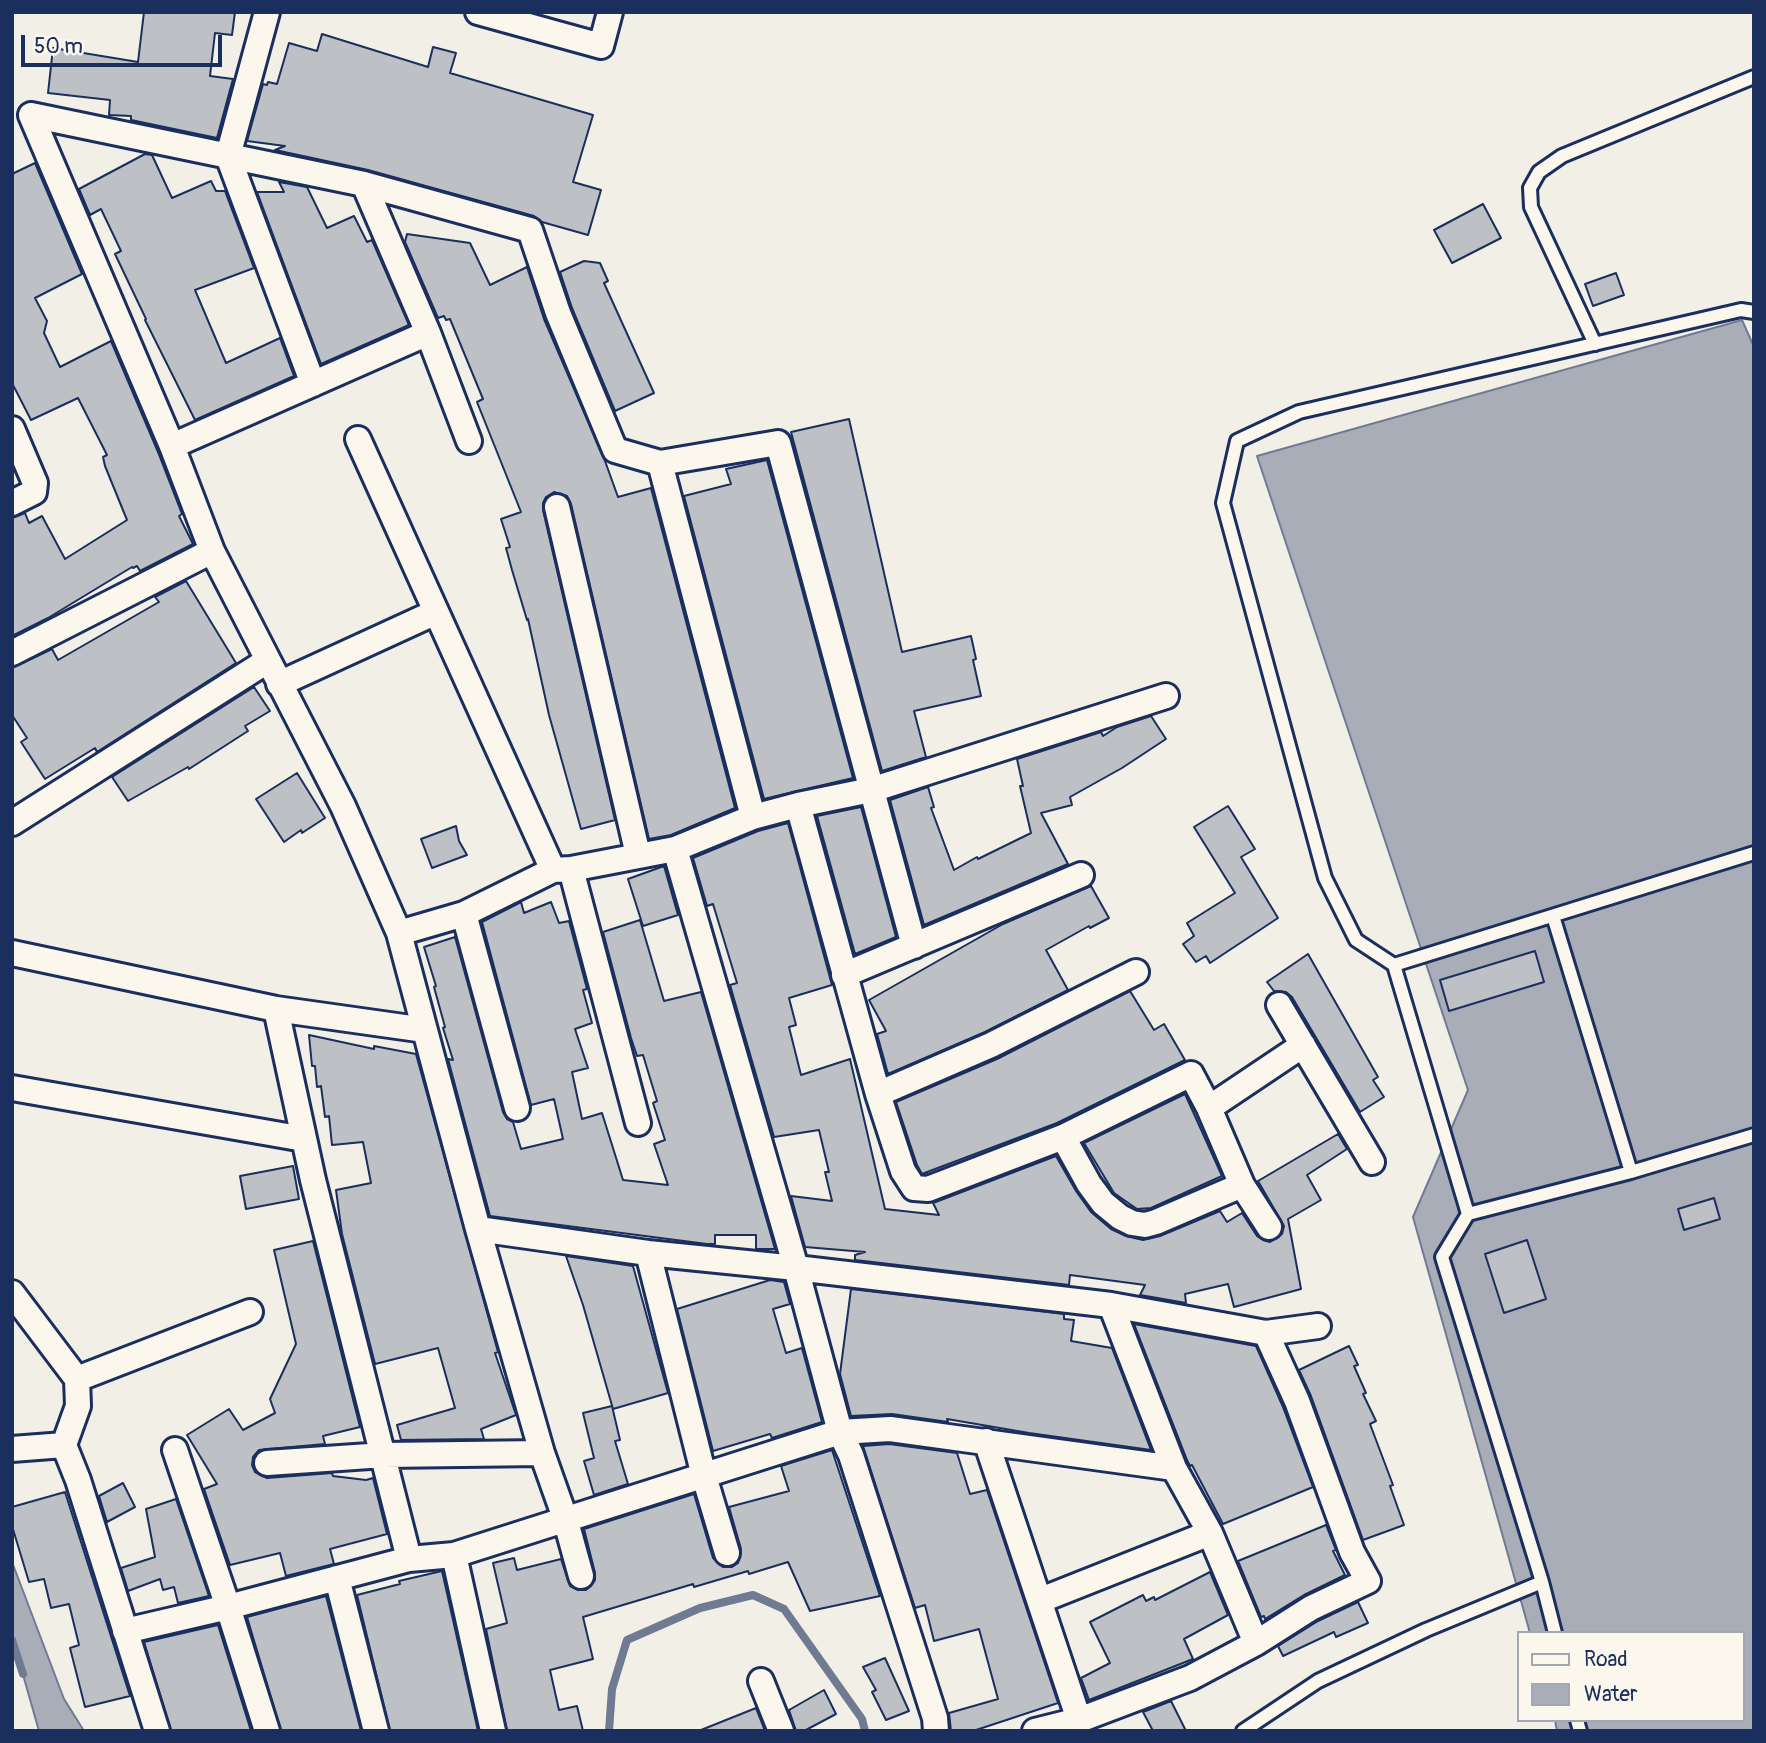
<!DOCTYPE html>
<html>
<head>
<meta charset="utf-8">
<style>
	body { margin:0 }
	#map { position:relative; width:1766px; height:1743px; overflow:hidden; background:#f2efe6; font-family:Pangolin,sans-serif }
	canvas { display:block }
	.frame { position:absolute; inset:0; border:14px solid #1b2f5e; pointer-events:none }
	.legend { position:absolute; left:1517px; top:1631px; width:228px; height:91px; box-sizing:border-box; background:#fbf7ec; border:2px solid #a1a7b3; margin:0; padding:9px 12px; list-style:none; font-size:21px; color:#1b2f5e }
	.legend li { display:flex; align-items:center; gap:14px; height:35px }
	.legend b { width:35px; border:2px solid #a1a7b3 }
	.scale { position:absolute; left:21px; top:35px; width:201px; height:32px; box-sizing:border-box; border:4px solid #1b2f5e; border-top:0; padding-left:9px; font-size:21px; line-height:24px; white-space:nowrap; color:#1b2f5e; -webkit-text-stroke:5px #fbf7ec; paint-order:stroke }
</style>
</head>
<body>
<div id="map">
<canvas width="1766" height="1743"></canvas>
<div class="frame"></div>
<ul class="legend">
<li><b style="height:9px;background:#fbf7ec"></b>Road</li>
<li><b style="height:19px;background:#a9adb7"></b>Water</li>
</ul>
<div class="scale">50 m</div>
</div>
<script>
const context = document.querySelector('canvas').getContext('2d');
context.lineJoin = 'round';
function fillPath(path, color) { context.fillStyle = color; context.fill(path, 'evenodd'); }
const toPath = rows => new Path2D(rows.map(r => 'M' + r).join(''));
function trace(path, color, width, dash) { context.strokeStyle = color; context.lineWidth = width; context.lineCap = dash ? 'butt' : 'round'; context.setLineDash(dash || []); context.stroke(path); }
const water = toPath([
	[1742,320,1754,347,1754,1731,1557,1731,1555,1720,1743,1720,1743,1633,1530,1633,1413,1217,1468,1090,1257,456,1742,320],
	[12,1562,64,1699,84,1731,39,1731,12,1636,12,1562]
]);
const stream = toPath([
	[12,1640,23,1674],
	[609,1731,612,1689,627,1640,700,1608,753,1595,784,1609,862,1719,865,1731]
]);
const building = toPath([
	[144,12,235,12,232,35,215,33,210,76,233,79,217,138,131,120,131,116,109,115,110,100,48,93,53,48,138,62,144,12],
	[322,34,428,67,433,47,456,53,450,73,593,115,573,182,601,190,588,235,542,222,534,216,368,170,275,150,285,146,247,141,263,84,267,85,268,82,277,84,289,43,317,51,322,34],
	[145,154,152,155,172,198,211,181,216,191,225,191,254,268,195,290,226,363,280,338,294,376,195,420,145,320,146,319,115,254,121,251,101,209,90,215,79,189,145,154],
	[35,163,82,274,35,298,47,321,44,333,60,367,111,341,158,452,182,514,179,516,193,544,140,571,137,566,133,568,132,567,48,618,12,636,12,518,25,513,29,523,42,516,65,559,127,520,105,466,103,457,107,455,78,398,31,420,12,383,12,174,35,163],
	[279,182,307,187,327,228,354,216,367,242,372,240,409,325,321,364,257,192,284,192,279,182],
	[1483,204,1501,238,1452,263,1434,230,1483,204],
	[407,234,470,243,490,285,527,267,544,319,605,461,618,497,651,488,735,808,671,835,649,839,571,504,567,496,554,492,546,497,543,503,543,510,615,820,581,829,549,715,528,619,527,620,512,570,506,548,510,547,501,519,521,512,477,402,483,399,450,319,446,320,444,316,438,318,405,242,407,234],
	[584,261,600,263,608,281,604,283,654,393,615,411,572,308,560,272,584,261],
	[1616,273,1624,295,1593,306,1585,284,1616,273],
	[849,419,902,652,971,636,976,659,973,660,981,696,914,711,926,757,882,771,791,432,849,419],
	[767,460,853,778,764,799,684,496,731,484,726,469,767,460],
	[186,581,236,663,97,752,95,748,45,779,21,742,27,738,12,715,12,668,52,649,58,660,159,602,155,597,186,581],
	[254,687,270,711,245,726,248,731,189,769,188,767,128,801,112,777,254,687],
	[1151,716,1166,739,1122,768,1070,797,1072,805,1041,813,1068,864,924,925,890,800,928,787,934,807,931,808,954,870,977,857,978,859,1031,833,1020,786,1023,786,1017,759,1101,732,1103,736,1117,727,1151,716],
	[297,773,325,818,302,833,301,830,284,842,256,799,297,773],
	[1228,806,1255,849,1241,857,1278,918,1210,963,1206,956,1196,962,1183,944,1194,936,1187,923,1235,893,1194,827,1228,806],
	[861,807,896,937,855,954,817,816,861,807],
	[788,823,832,985,789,998,796,1025,789,1027,801,1075,850,1059,885,1209,939,1215,933,1203,1056,1156,1076,1191,1091,1212,1111,1229,1126,1236,1143,1240,1160,1236,1220,1211,1227,1222,1242,1213,1257,1236,1263,1240,1270,1242,1282,1234,1284,1226,1258,1181,1338,1134,1347,1149,1307,1175,1321,1200,1288,1219,1301,1289,1234,1307,1228,1284,1185,1294,1186,1303,1140,1295,1145,1285,1070,1275,1069,1285,855,1260,855,1255,865,1252,805,1247,791,1196,832,1201,825,1172,829,1172,819,1130,774,1137,730,985,737,983,713,904,707,906,693,858,758,831,788,823],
	[456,826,459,841,467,855,432,868,421,839,456,826],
	[664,866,678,915,643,926,628,879,664,866],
	[1091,886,1109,918,1090,928,1089,926,1046,950,1068,990,985,1032,888,1074,877,1034,886,1031,869,1000,1003,924,1091,886],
	[521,902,524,913,551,902,559,923,569,921,587,989,583,990,592,1023,575,1029,588,1068,572,1072,582,1119,602,1113,623,1180,668,1185,654,1144,665,1140,653,1103,657,1101,643,1055,637,1056,631,1038,603,932,640,920,664,1001,701,992,775,1249,756,1249,756,1235,715,1235,715,1244,707,1244,490,1216,448,1059,453,1060,443,1028,445,1027,434,987,436,986,424,947,455,937,503,1112,507,1119,513,1122,521,1149,563,1139,554,1099,531,1105,482,922,521,902],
	[1535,951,1544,982,1449,1011,1440,980,1535,951],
	[1308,954,1378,1077,1373,1080,1384,1097,1360,1112,1292,997,1286,992,1274,991,1267,982,1308,954],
	[1130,991,1154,1030,1164,1024,1185,1060,1057,1123,922,1174,917,1165,896,1102,997,1059,1130,991],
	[309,1035,374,1049,374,1046,416,1054,498,1352,495,1353,516,1415,481,1429,484,1439,401,1440,397,1425,455,1408,438,1348,375,1364,342,1234,336,1190,371,1183,363,1142,332,1145,329,1116,325,1117,321,1086,317,1087,315,1066,312,1066,309,1035],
	[1185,1094,1222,1176,1151,1208,1137,1209,1114,1193,1084,1143,1185,1094],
	[293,1166,299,1199,246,1209,240,1176,293,1166],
	[1714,1198,1720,1219,1684,1230,1678,1209,1714,1198],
	[1527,1240,1546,1299,1504,1313,1485,1254,1527,1240],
	[313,1241,360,1427,323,1436,325,1444,259,1450,253,1457,252,1465,255,1472,267,1478,332,1473,333,1476,366,1480,373,1478,387,1534,330,1549,334,1564,286,1576,280,1553,230,1565,204,1489,217,1484,187,1435,229,1409,243,1430,275,1413,270,1399,296,1344,274,1250,313,1241],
	[566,1256,633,1266,668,1393,613,1409,583,1305,566,1256],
	[770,1280,784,1282,790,1304,773,1309,786,1353,802,1348,822,1422,772,1438,770,1434,713,1451,677,1309,770,1280],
	[851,1289,1064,1314,1064,1319,1074,1320,1071,1341,1112,1348,1151,1450,1029,1433,947,1419,948,1422,892,1414,851,1416,840,1374,851,1289],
	[1134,1324,1256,1346,1283,1407,1313,1487,1223,1524,1192,1465,1190,1466,1187,1460,1134,1324],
	[1349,1346,1358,1365,1354,1366,1366,1393,1363,1394,1376,1421,1370,1424,1393,1485,1390,1486,1404,1525,1363,1540,1311,1396,1299,1370,1349,1346],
	[612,1406,620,1440,615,1441,628,1484,594,1495,584,1461,594,1458,583,1413,612,1406],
	[889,1444,957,1453,970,1494,987,1490,1058,1703,973,1731,951,1731,949,1713,998,1699,979,1629,934,1641,925,1605,915,1608,863,1446,889,1444],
	[832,1450,880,1596,810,1611,788,1562,749,1574,748,1571,694,1587,693,1584,583,1617,593,1659,550,1670,559,1710,577,1706,583,1731,507,1731,486,1629,507,1623,493,1563,514,1558,517,1570,561,1559,570,1586,578,1590,586,1590,595,1580,595,1573,584,1529,694,1494,713,1558,723,1567,732,1567,738,1563,741,1549,729,1507,789,1491,781,1466,832,1450],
	[123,1483,135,1507,107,1522,99,1496,123,1483],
	[65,1492,130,1696,85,1707,70,1648,79,1645,69,1604,51,1608,44,1579,29,1582,12,1526,12,1507,65,1492],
	[176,1499,209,1596,178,1603,174,1587,163,1590,160,1579,128,1591,121,1568,155,1557,146,1509,176,1499],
	[1326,1525,1336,1550,1333,1551,1345,1575,1304,1595,1265,1619,1264,1616,1261,1617,1238,1561,1326,1525],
	[442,1571,478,1731,390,1731,357,1595,400,1584,399,1581,442,1571],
	[1210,1572,1228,1615,1184,1639,1193,1659,1089,1700,1081,1678,1110,1663,1090,1622,1143,1595,1146,1601,1154,1597,1155,1600,1210,1572],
	[326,1596,361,1731,281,1731,247,1617,326,1596],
	[1358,1602,1368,1623,1336,1637,1334,1632,1283,1656,1278,1646,1318,1621,1358,1602],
	[218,1625,251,1731,171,1731,144,1642,218,1625],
	[885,1658,909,1711,886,1720,872,1692,876,1690,863,1667,885,1658],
	[824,1690,836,1714,804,1731,796,1731,789,1710,824,1690],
	[1171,1701,1186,1731,1153,1731,1143,1712,1171,1701],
	[756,1708,765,1731,701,1731,701,1730,756,1708]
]);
const service = toPath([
	[1595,344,1531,207,1530,188,1539,172,1562,156,1754,77],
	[1553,916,1631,1172],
	[1394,965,1754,853],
	[1468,1214,1631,1172,1754,1135],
	[1555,1633,1542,1582,1442,1257,1468,1214,1394,965,1356,940,1325,878,1223,503,1237,441,1299,412,1741,310,1754,312],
	[1577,1720,1580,1731],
	[1243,1731,1318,1681,1426,1630,1542,1582]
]);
const minor = toPath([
	[267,12,228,156,313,384],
	[478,12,601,46,610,12],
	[31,115,172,446,212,551,343,806,399,933,478,1229,542,1453,565,1518,581,1576],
	[31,115,364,184,530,230,558,313,615,450,660,463,778,443,914,946],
	[364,184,428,333,469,441],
	[12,429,35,483,34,492,12,503],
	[358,439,553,870],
	[172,446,428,333],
	[660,463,753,817],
	[557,507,638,855],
	[12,653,212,551],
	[279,684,436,612],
	[798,805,878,1094,903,1171,914,1188,928,1189,1063,1137,1191,1074,1209,1108],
	[12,823,267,661],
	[675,849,796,1268,840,1432,851,1455,935,1718,936,1731],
	[571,869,638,1123],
	[464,914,517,1108],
	[399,933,464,914,553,870,571,869,675,849,753,817,798,805,871,790,1166,696],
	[12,953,276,1009,425,1030],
	[844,975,1081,875],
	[1279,1005,1372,1162],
	[276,1009,313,1180,409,1559],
	[12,1088,304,1139],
	[878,1094,991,1045,1136,972],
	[1063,1137,1089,1184,1103,1203,1120,1217,1132,1223,1145,1225,1156,1222,1242,1185],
	[1269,1227,1242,1185,1209,1108,1303,1045],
	[478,1229,648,1253,796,1268,1111,1305,1266,1333,1318,1326],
	[648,1253,704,1476,727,1553],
	[12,1293,77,1379],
	[986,1441,1079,1720],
	[64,1445,78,1406,77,1379,250,1312],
	[12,1449,64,1445,78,1480,157,1731],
	[175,1450,228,1607,267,1731],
	[267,1463,384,1455,542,1453],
	[454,1555,493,1731],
	[337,1578,376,1731],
	[1041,1600,1210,1533],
	[125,1631,228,1607,409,1559,454,1555,840,1432,890,1429,1174,1468],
	[1256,1643,1311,1608,1368,1581,1352,1552,1297,1401,1266,1333],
	[761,1681,781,1731],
	[1035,1731,1079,1720,1190,1678,1256,1643,1210,1533,1174,1468,1111,1305]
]);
fillPath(water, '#a9adb7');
trace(water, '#707b93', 2);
trace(stream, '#707b93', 8);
fillPath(building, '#bdc0c4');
trace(building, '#1b2f5e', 2);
trace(service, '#1b2f5e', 18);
trace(minor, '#1b2f5e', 30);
trace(service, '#fbf7ec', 12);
trace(minor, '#fbf7ec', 24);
</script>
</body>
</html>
